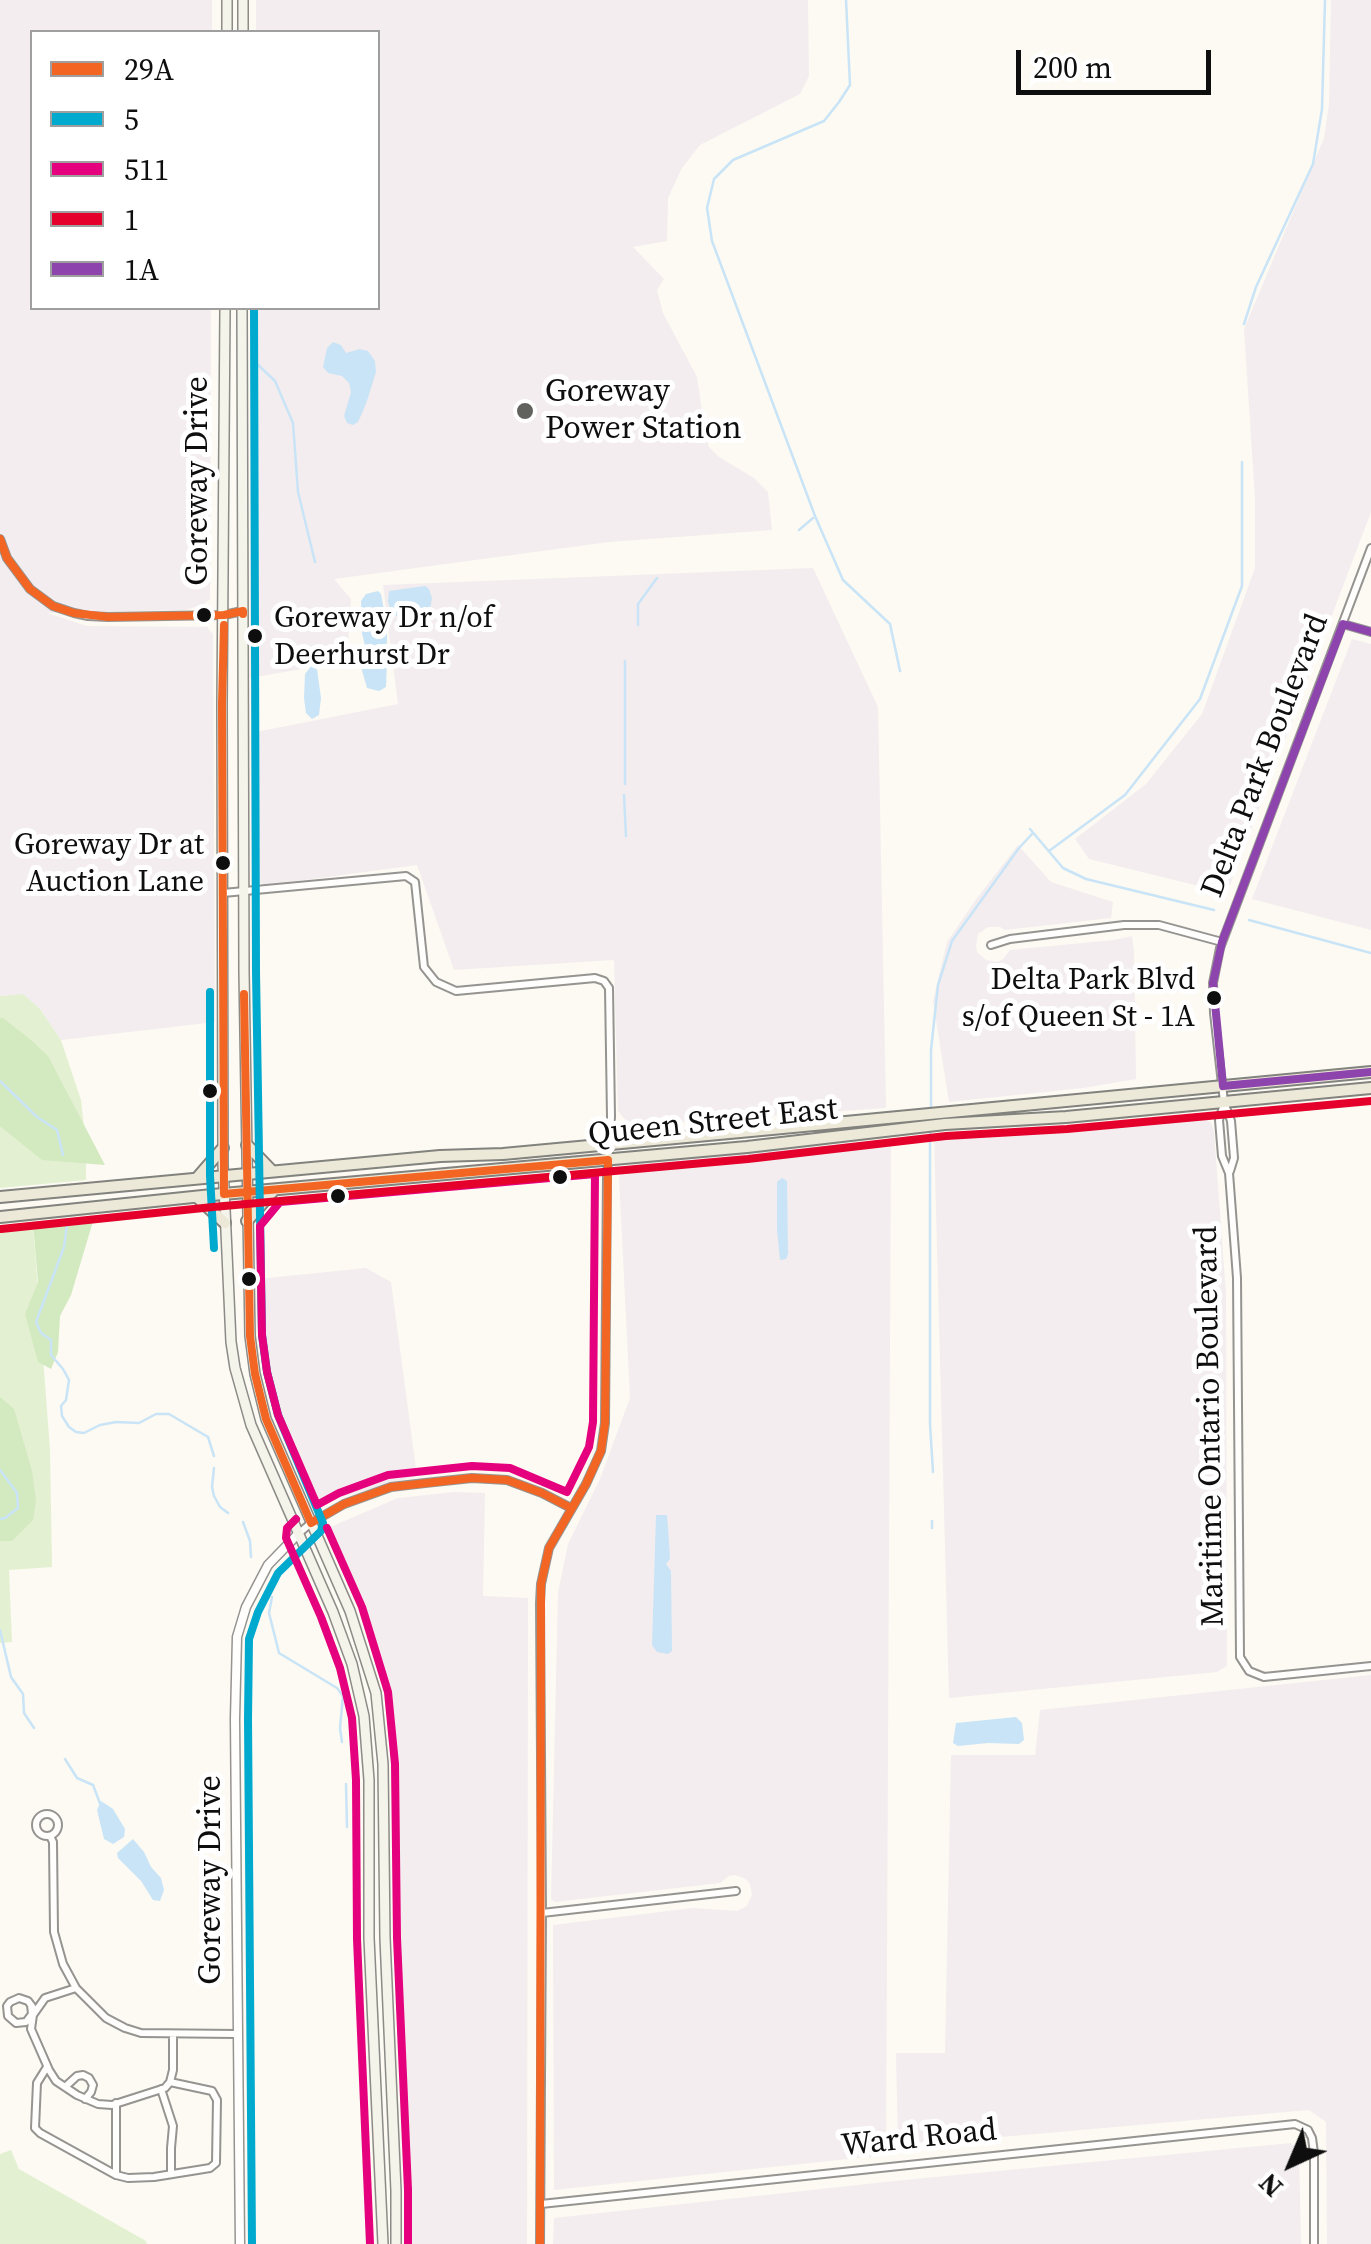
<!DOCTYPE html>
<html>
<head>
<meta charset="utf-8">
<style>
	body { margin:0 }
	#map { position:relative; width:1371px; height:2244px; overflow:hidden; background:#fcfaf2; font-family:"Source Serif 4",serif }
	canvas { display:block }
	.legend { position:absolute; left:30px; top:30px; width:350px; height:280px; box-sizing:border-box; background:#fff; border:2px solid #9f9f9f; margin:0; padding:12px 18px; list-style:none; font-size:30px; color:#0e0e0e }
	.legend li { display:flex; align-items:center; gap:20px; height:50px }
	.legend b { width:50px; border:2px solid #9f9f9f }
	.north { position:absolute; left:1241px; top:2114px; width:100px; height:100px; -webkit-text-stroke:8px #fff; paint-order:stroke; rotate:224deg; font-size:28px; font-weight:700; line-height:40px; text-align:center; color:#0e0e0e }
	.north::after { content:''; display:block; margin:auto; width:35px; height:45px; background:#0e0e0e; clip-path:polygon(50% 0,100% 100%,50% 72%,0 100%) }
	.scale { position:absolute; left:1016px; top:50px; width:195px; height:45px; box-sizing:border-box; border:5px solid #0e0e0e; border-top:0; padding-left:12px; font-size:30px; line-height:35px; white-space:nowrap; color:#0e0e0e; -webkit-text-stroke:8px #fff; paint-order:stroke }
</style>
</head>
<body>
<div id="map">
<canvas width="1371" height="2244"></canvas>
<ul class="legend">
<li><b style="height:12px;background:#f26522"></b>29A</li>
<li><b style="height:12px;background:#00a9ce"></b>5</li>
<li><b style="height:12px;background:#e5007d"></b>511</li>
<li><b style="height:12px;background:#e4002b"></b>1</li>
<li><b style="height:12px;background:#8e44ad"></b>1A</li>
</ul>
<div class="north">N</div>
<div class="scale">200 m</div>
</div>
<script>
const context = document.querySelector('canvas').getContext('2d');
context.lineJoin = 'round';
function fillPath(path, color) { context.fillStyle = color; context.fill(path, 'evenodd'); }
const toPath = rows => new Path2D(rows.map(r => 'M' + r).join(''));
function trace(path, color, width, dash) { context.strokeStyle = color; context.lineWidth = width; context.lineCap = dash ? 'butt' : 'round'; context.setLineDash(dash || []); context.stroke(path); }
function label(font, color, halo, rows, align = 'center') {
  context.font = font + ' "Source Serif 4",serif'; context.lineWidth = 10; context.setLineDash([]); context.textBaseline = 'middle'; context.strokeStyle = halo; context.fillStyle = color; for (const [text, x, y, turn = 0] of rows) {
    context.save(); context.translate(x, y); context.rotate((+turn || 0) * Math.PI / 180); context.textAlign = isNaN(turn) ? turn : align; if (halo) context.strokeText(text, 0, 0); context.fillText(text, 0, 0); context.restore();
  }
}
const industrial = toPath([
	[0,0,212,0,212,32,32,32,32,308,211,308,210,599,204,604,186,610,47,613,87,626,207,627,213,634,215,1022,61,1040,40,1009,23,995,0,996],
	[256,0,808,0,809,76,800,94,700,145,682,168,668,198,667,241,633,247,664,279,657,290,663,313,697,377,706,438,709,447,719,457,754,478,768,492,772,530,609,542,334,579,351,599,347,661,250,678,251,308,378,308,378,32,256,32],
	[1331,0,1371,0,1371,512,1227,893,1089,859,1075,839,1146,784,1202,714,1255,568,1255,499,1244,329,1324,138,1329,104],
	[813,568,878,707,886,1108,633,1125,627,1122,618,1111,614,960,454,970,417,865,267,885,256,882,252,878,251,733,398,704,383,585],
	[1352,639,1371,644,1371,930,1252,899],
	[1018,845,1051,882,1113,902,1111,918,1005,930,1000,927,988,927,978,934,976,946,977,952,986,960,997,962,1003,959,1010,950,1114,940,1132,936,1134,952,1136,1079,1083,1088,949,1102,933,1001,947,942,977,898],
	[1193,1116,1207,1119,1212,1125,1214,1132,1226,1294,1227,1666,1217,1672,949,1698,934,1134,1034,1126,1085,1126],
	[891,1139,886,2155,554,2190,553,1925,693,1908,737,1911,747,1906,752,1895,750,1884,746,1879,735,1875,729,1876,720,1883,555,1902,551,1899,558,1593,568,1544,600,1479,630,1398,619,1177,626,1168,635,1164],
	[366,1268,391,1282,417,1476,317,1504,313,1501,295,1463,271,1400,260,1334,258,1279],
	[455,1492,485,1493,483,1596,528,1598,527,2244,406,2244,404,2064,398,1917,397,1747,390,1688,366,1608,328,1528,398,1498],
	[1371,1675,1371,2244,1327,2244,1326,2122,1309,2110,898,2146,896,2053,945,2053,951,1755,1035,1755,1040,1710],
	[1291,2143,1299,2150,1301,2244,553,2244,554,2218,904,2180]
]);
const green = toPath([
	[23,994,40,1009,61,1040,81,1100,86,1146,86,1180,0,1188,0,996],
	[33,1224,50,1450,52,1567,9,1570,12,1642,0,1643,0,1227],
	[11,2150,19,2169,146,2241,147,2244,0,2244,0,2154]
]);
const forest = toPath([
	[0,1018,3,1018,31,1040,48,1056,105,1165,42,1160,0,1126],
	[94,1218,71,1295,60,1316,58,1352,51,1369,38,1362,25,1314,38,1282,33,1224],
	[0,1397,14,1409,32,1471,36,1501,33,1520,12,1541,0,1541]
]);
const water = toPath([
	[333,342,341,345,346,353,360,349,368,351,375,361,376,372,366,404,358,422,353,425,347,423,344,416,351,392,349,383,342,376,328,373,323,367,327,348],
	[425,586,429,589,432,598,430,609,424,614,410,616,392,616,388,601,389,591],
	[378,591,381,594,387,626,387,643,383,647,365,646,362,633,361,601,366,594],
	[369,652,384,653,387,659,386,687,379,691,367,688,361,667,364,656],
	[312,665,317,669,321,698,319,715,312,719,306,713,304,698,305,674],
	[782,1178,787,1181,788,1254,786,1259,780,1260,777,1230,777,1182],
	[656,1515,667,1515,668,1527,670,1559,666,1564,671,1571,672,1651,668,1654,657,1652,652,1645],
	[1016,1717,1022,1723,1024,1740,1019,1744,988,1743,958,1746,953,1743,956,1723],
	[101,1801,113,1809,125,1829,124,1837,113,1844,104,1839,97,1810],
	[133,1839,144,1852,151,1867,161,1878,164,1890,160,1901,153,1900,141,1881,118,1858,117,1853]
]);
const stream = toPath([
	[846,0,850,85,839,102,824,121,733,160,714,179,707,208,712,241,815,516,843,580,890,624,900,671],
	[1244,324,1256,287,1313,164,1322,109,1325,0],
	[254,361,275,381,293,423,298,492,315,562],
	[799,530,813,518],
	[638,625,638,604,657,578],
	[625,661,625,784],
	[624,795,626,836],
	[1030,829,1063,868,1086,879,1214,910],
	[1049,851,1125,795,1200,699,1242,586,1242,462],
	[1249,920,1371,953],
	[0,1081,37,1117,57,1130,63,1155],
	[931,1111,931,1050,938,985,952,941,1019,848,1033,833],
	[930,1129,930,1424,933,1472],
	[67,1225,64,1247,36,1322,41,1333,51,1340,51,1355,63,1369,69,1380,66,1400,61,1406,62,1416,69,1427,76,1432,84,1433,100,1425,116,1422,139,1423,156,1414,169,1414,208,1437,214,1456],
	[214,1468,212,1487,214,1496,220,1507,228,1513],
	[0,1470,17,1493,18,1508,5,1518,0,1519],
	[243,1522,250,1541,251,1557],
	[932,1528,932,1521],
	[272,1597,269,1613,279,1653,337,1688,343,1696,340,1728,342,1742],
	[0,1630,11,1677,23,1694,24,1713,34,1728],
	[65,1759,77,1778,93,1785,101,1806],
	[346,1784,347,1827]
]);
const minor = toPath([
	[0,539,7,558,30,589,53,606,74,613,88,616,108,617,224,615,242,611],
	[1343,624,1371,632],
	[223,893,406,876,415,882,424,967,436,982,456,991,595,978,604,981,609,988,611,1117,607,1176,605,1423,601,1451,586,1484,549,1548,541,1584,540,1603,542,1913,540,2244],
	[991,945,1010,939,1124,925,1159,925,1222,942],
	[1224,1104,1219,1120,1222,1156,1229,1173,1237,1278,1240,1657,1249,1671,1264,1677,1371,1666],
	[1230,1171,1234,1158,1231,1121,1224,1102,1214,1013,1213,983,1220,948,1371,548],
	[298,1534,311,1523,344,1504,391,1487,425,1483,472,1478,507,1480,542,1493,571,1508],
	'36 1825a11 11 0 1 1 22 0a11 11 0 1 1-22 0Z',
	[50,1836,53,1842,54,1932,63,1964,76,1988,106,2018,125,2028,141,2033,237,2034],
	[542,1913,736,1891],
	[76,1988,45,1998,33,2015,31,2029,49,2070,56,2081,77,2095,98,2104,112,2105,165,2088,170,2082,173,2070,173,2034],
	[31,2005,32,2014,26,2022,16,2023,8,2016,7,2006,10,2002,19,1998,28,2001,31,2005,35,2011],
	[47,2067,37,2083,35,2128,40,2133,116,2175],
	[65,2087,77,2076,83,2075,89,2078,93,2085,91,2092,85,2099],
	[161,2089,173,2126,171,2148,171,2173],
	[116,2103,116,2175,128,2178,154,2177,210,2168,216,2163,217,2100,212,2091,170,2082],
	[541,2204,1295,2124,1308,2130,1312,2138,1314,2153,1314,2244]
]);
const tertiary = toPath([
	[240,2244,235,1719,237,1637,246,1607,268,1565,298,1534]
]);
const secondary = toPath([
	[227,32,227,0],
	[243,32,243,0],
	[225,308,222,704,223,1165,231,1342,235,1368,251,1425,333,1612,352,1664,364,1716,369,1780,369,1938,383,2244],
	[242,308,244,972,250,1336,255,1374,266,1419,350,1611,376,1693,383,1764,385,1938,396,2191,396,2244]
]);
const primary = toPath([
	[247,1145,272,1171],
	[197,1178,223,1148],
	[0,1197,440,1156,503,1154,751,1131,1371,1072],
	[197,1197,225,1223],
	[0,1217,212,1195,747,1147,945,1124,1066,1117,1371,1088],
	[247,1221,274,1190]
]);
const bus1 = toPath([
	[0,539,7,558,30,589,53,606,74,613,108,617,224,615,243,611,243,614],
	[224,625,222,704,224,1194,608,1160,605,1423,601,1451,586,1484,549,1548,541,1584,540,2244],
	[244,994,250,1336,255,1374,266,1419,311,1523,344,1504,391,1487,472,1478,507,1480,542,1493,571,1508]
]);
const bus2 = toPath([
	[210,992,210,1176,214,1248],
	[252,2244,248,1719,249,1639,258,1612,278,1573,321,1531,323,1523,278,1415,267,1372,262,1335,256,972,254,308]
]);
const bus3 = toPath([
	[595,1174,593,1422,589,1447,567,1492,510,1468,472,1466,388,1475,339,1493,317,1505,278,1415,267,1372,262,1335,260,1226,280,1202,595,1174],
	[296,1519,287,1528,286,1538,321,1617,340,1668,352,1718,356,1780,357,1939,370,2244],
	[327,1528,362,1607,388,1692,395,1764,397,1938,408,2190,408,2244]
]);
const bus4 = toPath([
	[1,1229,213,1207,748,1159,946,1136,1067,1129,1371,1101]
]);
const bus5 = toPath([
	[1371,632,1343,624,1222,942,1213,983,1223,1086,1371,1072]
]);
const markers = [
	[525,411,10,"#61615e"],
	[204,615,9,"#0e0e0e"],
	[255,636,9,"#0e0e0e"],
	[223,863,9,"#0e0e0e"],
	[1214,998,9,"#0e0e0e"],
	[210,1091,9,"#0e0e0e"],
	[560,1177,9,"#0e0e0e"],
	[338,1196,9,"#0e0e0e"],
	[249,1279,9,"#0e0e0e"]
];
const busNames = [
	["Goreway Dr n/of",274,619,"left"],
	["Deerhurst Dr",274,656,"left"],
	["Goreway Dr at",204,846],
	["Auction Lane",204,883],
	["Delta Park Blvd",1195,981],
	["s/of Queen St - 1A",1195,1018]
];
const poiNames = [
	["Goreway",545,393],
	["Power Station",545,430]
];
const streetNames = [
	["Goreway Drive",199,481,-90],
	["Delta Park Boulevard",1266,756,-69],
	["Queen Street East",713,1123,-6],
	["Maritime Ontario Boulevard",1211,1426,-91],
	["Goreway Drive",212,1880,-90],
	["Ward Road",919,2139,-6]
];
fillPath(industrial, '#f3edef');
fillPath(green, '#e3f1d2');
fillPath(forest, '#d3e9c0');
fillPath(water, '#c9e4f6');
trace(stream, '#c9e4f6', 2.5);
trace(minor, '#959491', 10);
trace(tertiary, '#959491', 11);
trace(secondary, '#8c8b87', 12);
trace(primary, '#82827e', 14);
trace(minor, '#fffefd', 6);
trace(tertiary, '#fffefd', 8);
trace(secondary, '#f5f4ea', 9);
trace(primary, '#ede9d8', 10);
trace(bus1, '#f26522', 8);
trace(bus2, '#00a9ce', 8);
trace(bus3, '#e5007d', 8);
trace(bus4, '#e4002b', 8);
trace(bus5, '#8e44ad', 8);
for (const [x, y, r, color] of markers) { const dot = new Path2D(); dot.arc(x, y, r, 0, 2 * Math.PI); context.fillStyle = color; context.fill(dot); trace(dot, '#fff', 4); }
label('30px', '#0e0e0e', '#fff', busNames, 'right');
label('32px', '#0e0e0e', '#fff', poiNames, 'left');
label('32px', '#0e0e0e', '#fff', streetNames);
</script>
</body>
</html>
